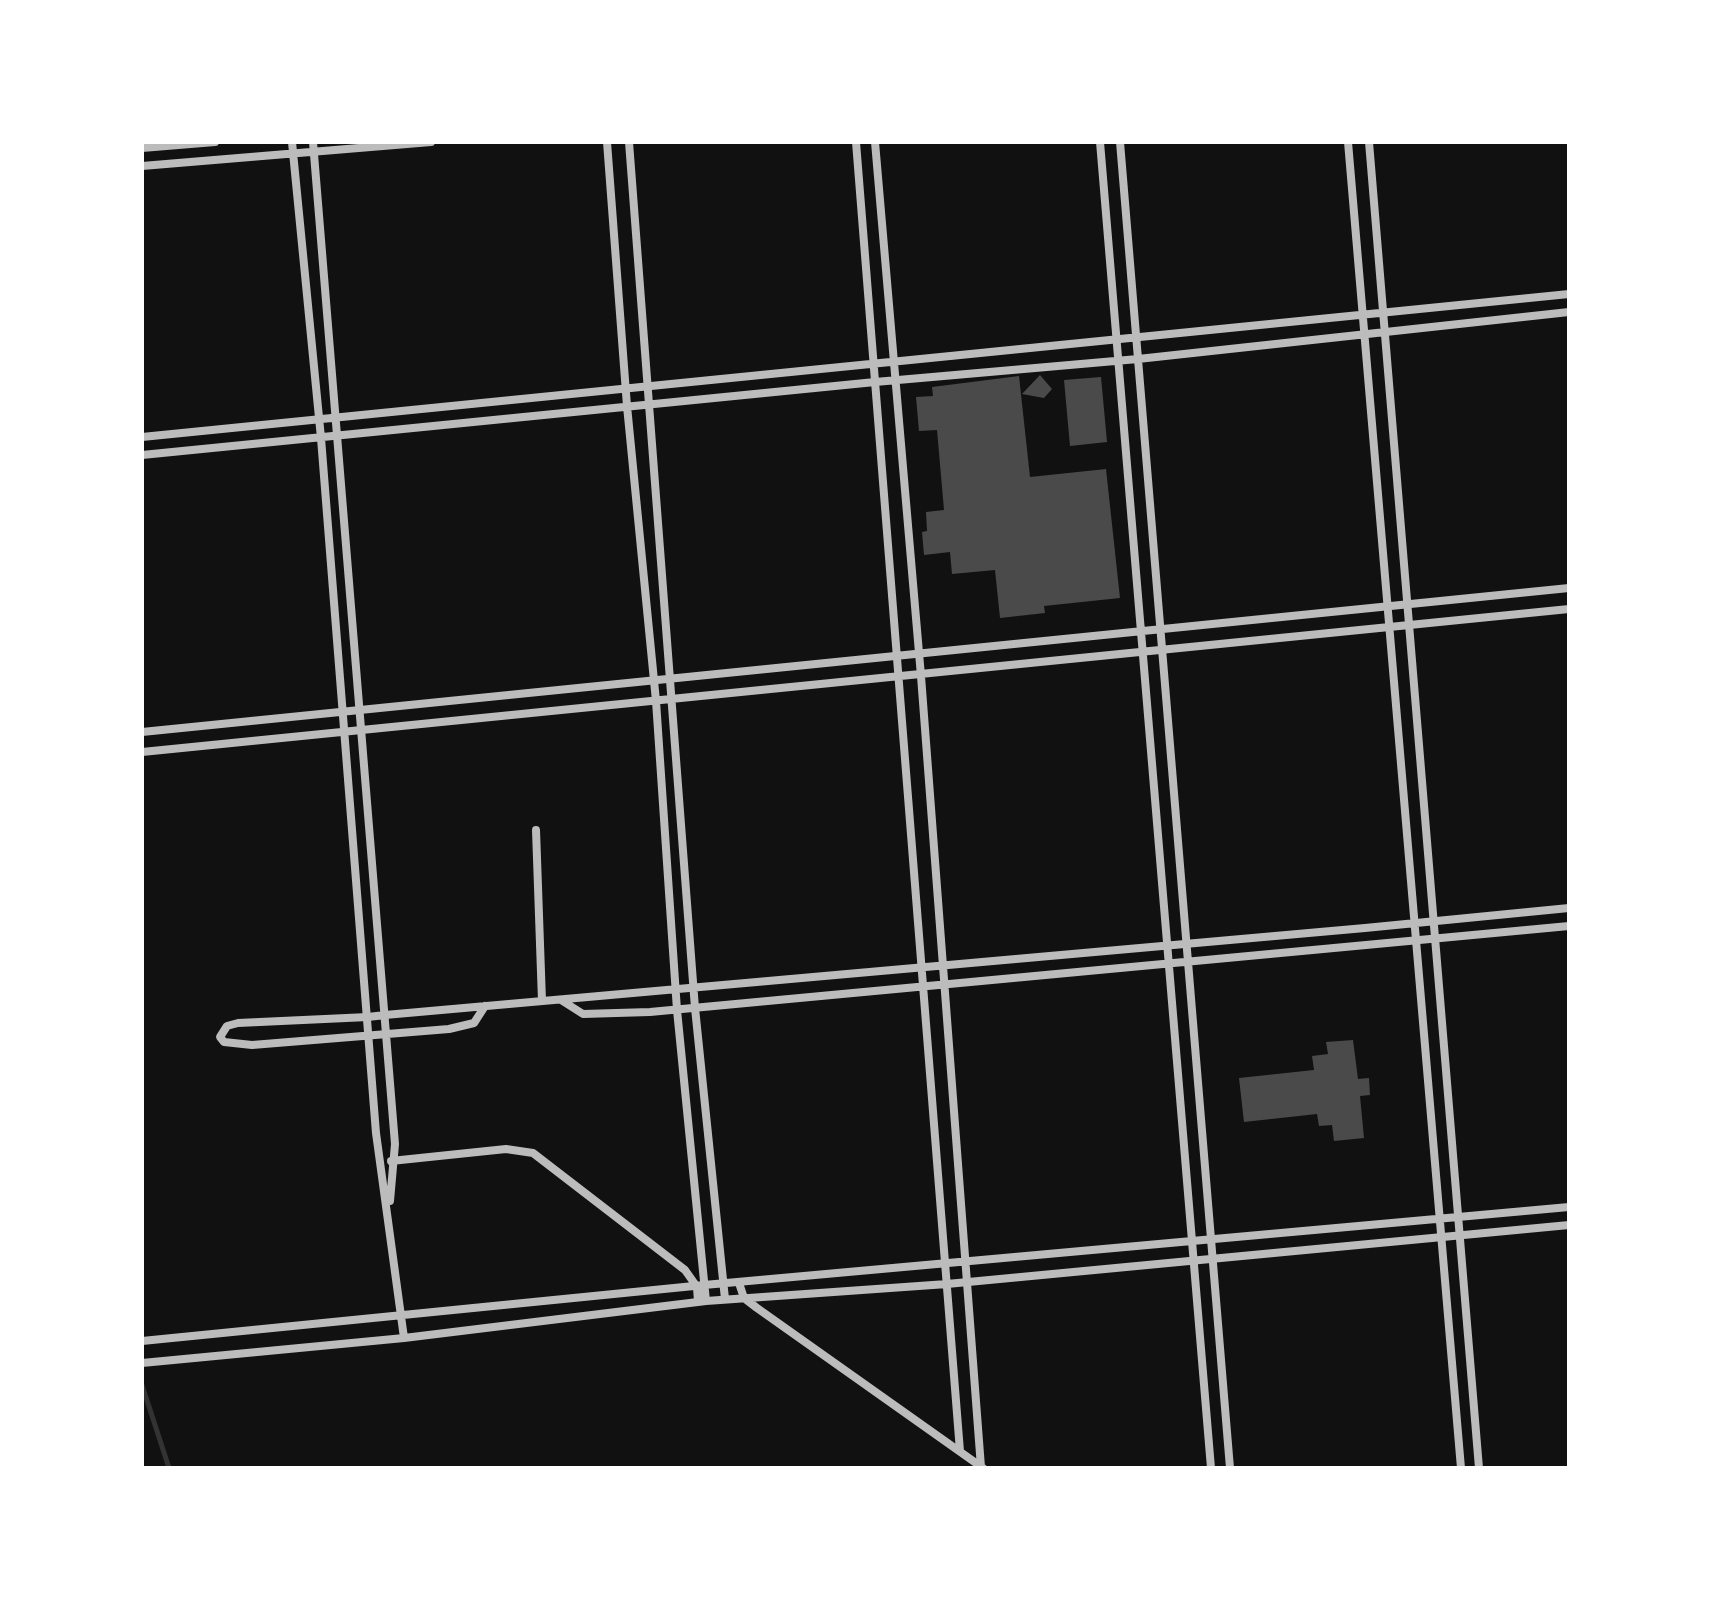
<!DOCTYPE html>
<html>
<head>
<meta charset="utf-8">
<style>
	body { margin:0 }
	#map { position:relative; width:1711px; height:1610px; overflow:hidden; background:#111; font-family:Raleway,sans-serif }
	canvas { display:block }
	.frame { position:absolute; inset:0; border:144px solid #fff; pointer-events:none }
</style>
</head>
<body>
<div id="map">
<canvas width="1711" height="1610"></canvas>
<div class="frame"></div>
</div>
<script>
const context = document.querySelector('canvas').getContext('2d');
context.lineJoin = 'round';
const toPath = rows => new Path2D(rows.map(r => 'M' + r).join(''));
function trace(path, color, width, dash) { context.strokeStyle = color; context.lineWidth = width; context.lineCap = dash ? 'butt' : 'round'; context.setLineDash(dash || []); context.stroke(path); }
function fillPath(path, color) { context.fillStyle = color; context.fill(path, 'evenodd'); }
const stream = toPath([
	[142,1385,169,1468]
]);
const building = toPath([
	[1040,375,1052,389,1044,398,1022,394],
	[1019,376,1030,477,1106,469,1120,598,1044,606,1045,613,1000,618,995,570,952,574,950,552,924,555,922,532,927,531,926,512,944,510,937,430,919,431,916,397,933,396,932,387],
	[1101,377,1107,442,1070,446,1064,380],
	[1353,1040,1358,1079,1369,1078,1370,1095,1360,1096,1364,1138,1334,1141,1332,1125,1319,1126,1317,1114,1244,1122,1239,1078,1314,1070,1312,1056,1328,1054,1326,1042]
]);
const minor = toPath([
	[292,142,321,438,376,1133,404,1338],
	[313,142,395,1144,390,1201],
	[607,142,627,406,656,701,677,1010,706,1301],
	[629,142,695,1008,725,1299],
	[856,142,960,1451],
	[875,142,921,676,981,1467],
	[1100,142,1211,1468],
	[1120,142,1230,1468],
	[1348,142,1461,1468],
	[1369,142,1479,1468],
	[142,148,215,142],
	[142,166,431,142],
	[142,437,1569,294],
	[142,455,875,382,1138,359,1569,312],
	[142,732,1569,588],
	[142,752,1569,609],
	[536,830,542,1001],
	[561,1000,583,1014,650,1012,1569,926],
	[485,1006,474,1023,449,1029,252,1045,224,1042,220,1037,227,1026,238,1023,368,1017,385,1015,1365,928,1569,908],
	[391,1161,506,1149,533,1153,685,1270,697,1287,698,1302],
	[739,1283,744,1298,757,1308,983,1468],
	[142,1341,704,1285,1569,1207],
	[142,1363,404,1338,706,1301,947,1284,1569,1225]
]);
trace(stream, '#333', 5);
fillPath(building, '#4a4a4a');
trace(minor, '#bcbcbc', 8);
</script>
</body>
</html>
